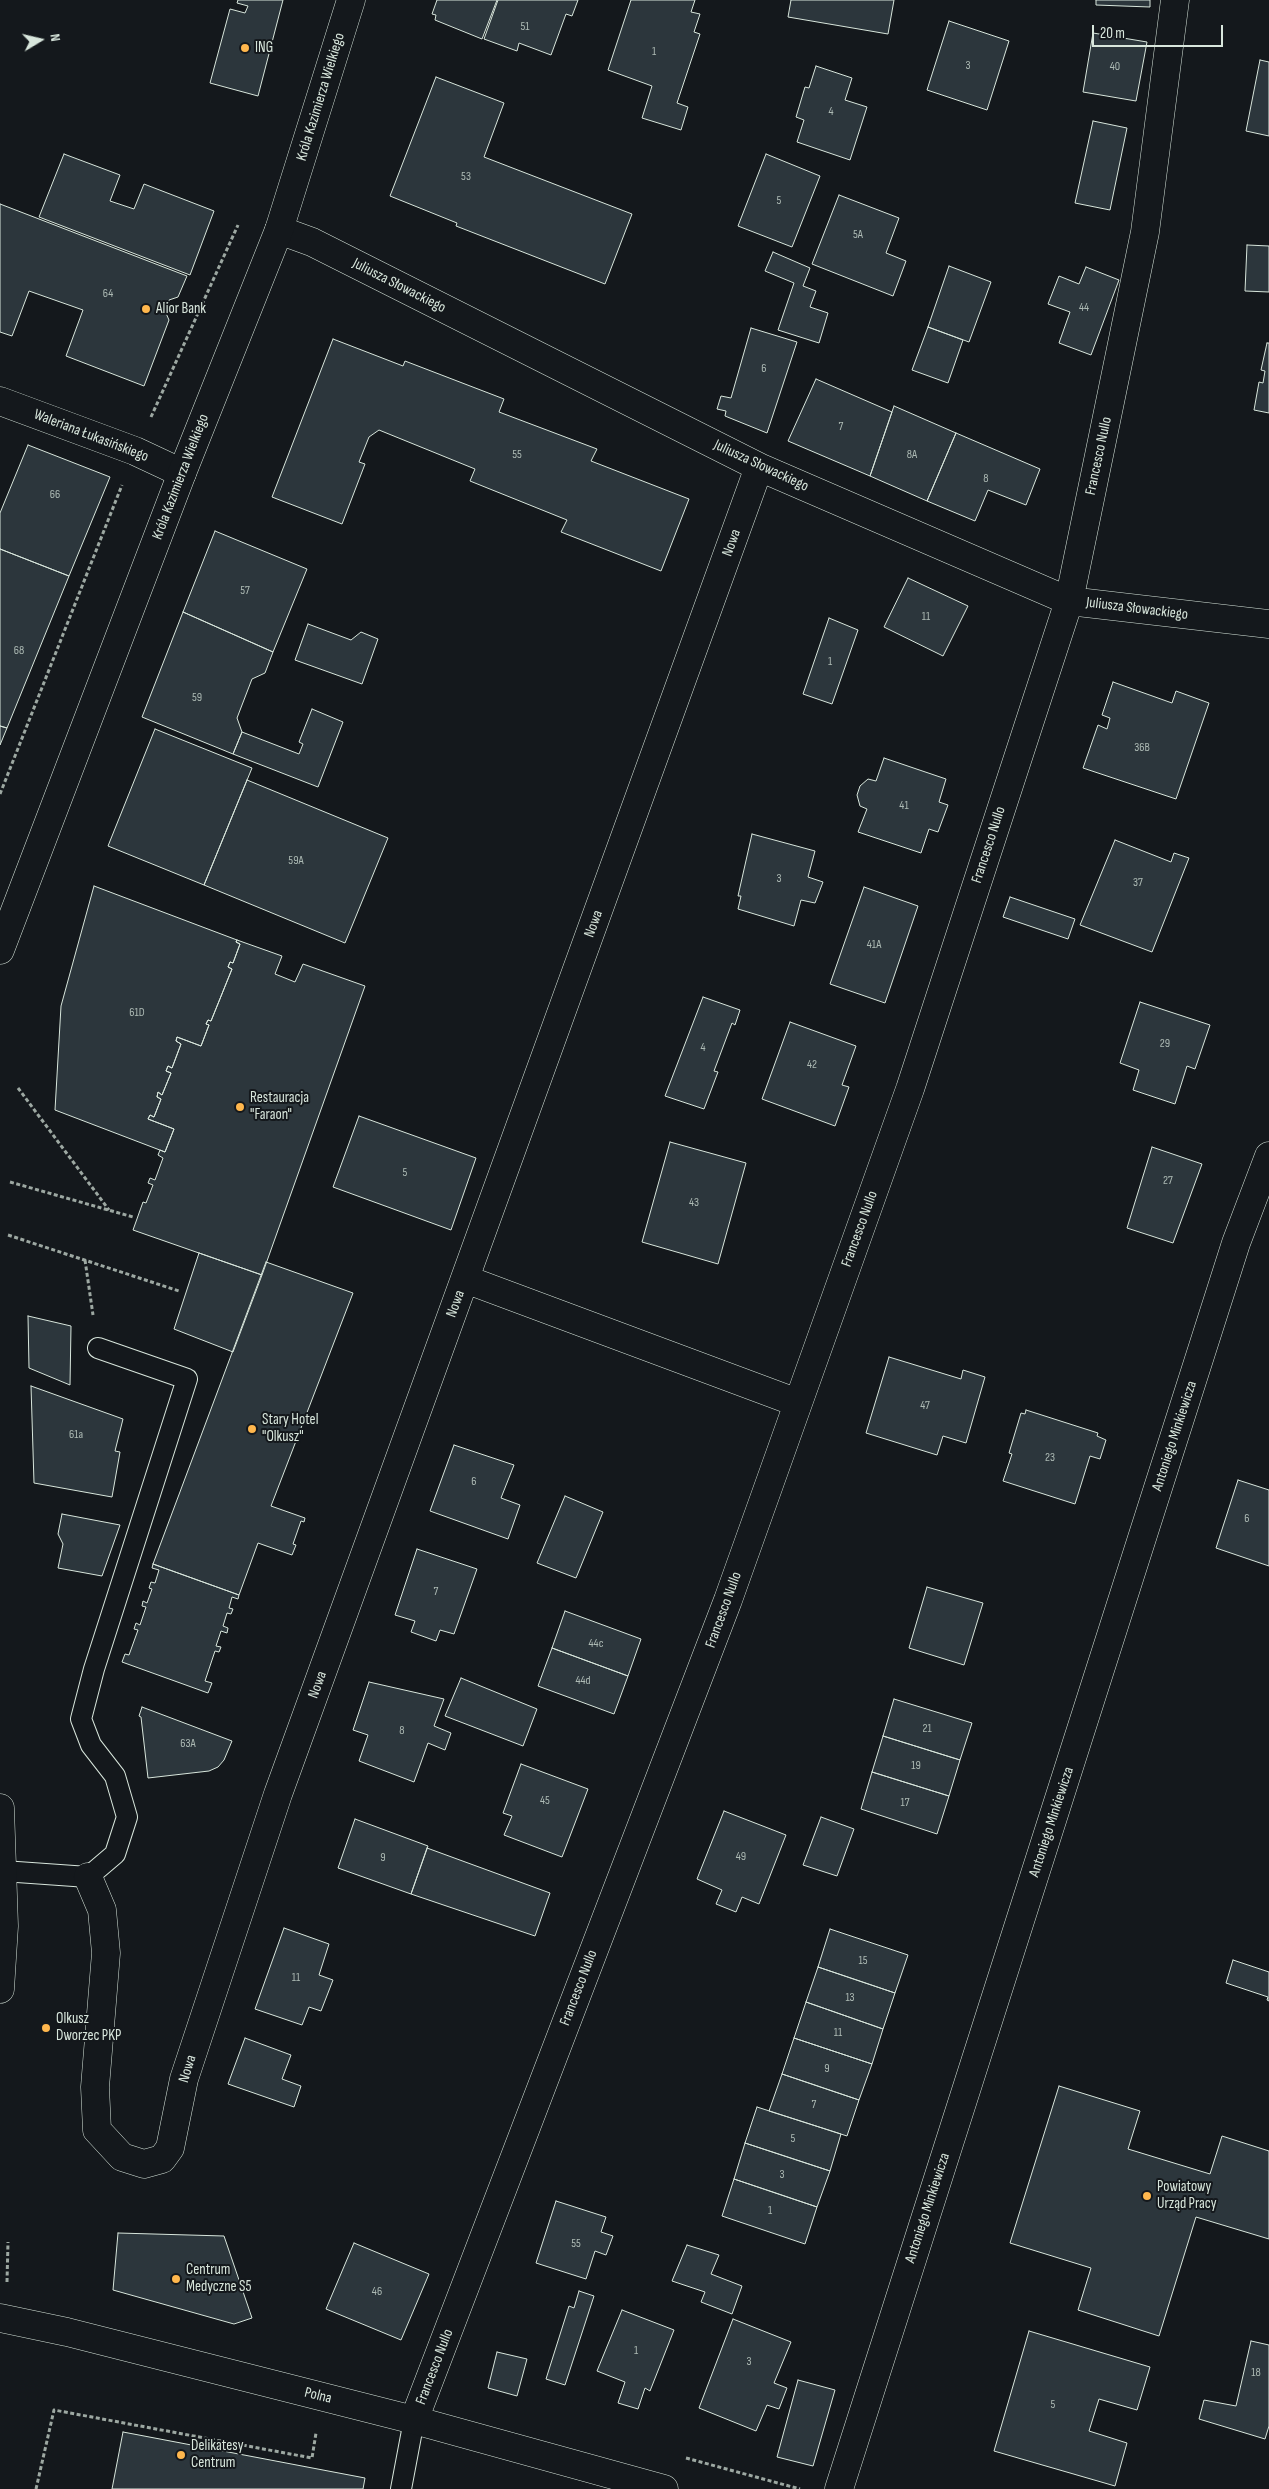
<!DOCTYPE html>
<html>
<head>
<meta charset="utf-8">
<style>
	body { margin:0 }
	#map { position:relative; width:1269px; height:2489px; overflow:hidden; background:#14181c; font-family:"Sofia Sans Condensed",sans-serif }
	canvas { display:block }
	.north { position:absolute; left:15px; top:15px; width:50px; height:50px; -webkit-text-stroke:4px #14181c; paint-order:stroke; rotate:81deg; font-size:14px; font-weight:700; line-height:20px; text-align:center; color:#d8e6dc }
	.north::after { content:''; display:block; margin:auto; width:18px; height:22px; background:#d8e6dc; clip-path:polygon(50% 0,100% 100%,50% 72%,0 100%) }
	.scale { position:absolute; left:1092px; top:25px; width:131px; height:22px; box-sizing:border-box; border:2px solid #d8e6dc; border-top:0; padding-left:6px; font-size:15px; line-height:18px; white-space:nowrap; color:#d8e6dc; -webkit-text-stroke:4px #14181c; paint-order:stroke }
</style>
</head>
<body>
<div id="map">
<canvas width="1269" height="2489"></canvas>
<div class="north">N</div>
<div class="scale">20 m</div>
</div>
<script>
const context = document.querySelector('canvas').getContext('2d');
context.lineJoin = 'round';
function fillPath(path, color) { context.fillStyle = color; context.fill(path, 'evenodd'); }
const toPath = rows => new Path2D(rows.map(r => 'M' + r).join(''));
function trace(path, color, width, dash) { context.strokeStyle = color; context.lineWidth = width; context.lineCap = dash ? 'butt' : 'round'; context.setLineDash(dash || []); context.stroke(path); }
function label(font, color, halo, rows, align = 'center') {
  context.font = font + ' "Sofia Sans Condensed",sans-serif'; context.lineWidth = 4; context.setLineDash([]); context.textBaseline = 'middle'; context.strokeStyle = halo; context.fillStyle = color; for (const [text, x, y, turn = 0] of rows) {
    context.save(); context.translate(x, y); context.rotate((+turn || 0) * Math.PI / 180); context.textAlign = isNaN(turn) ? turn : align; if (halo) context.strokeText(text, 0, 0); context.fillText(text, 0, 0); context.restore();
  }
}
const building = toPath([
	[238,0,283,0,258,96,210,83,230,9,245,13,248,6,237,3,238,0],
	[437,0,497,0,482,39,435,20,436,15,432,14,437,0],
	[498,0,578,0,572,16,566,14,551,55,519,43,517,51,484,39,498,0],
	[631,0,695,0,691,12,700,14,694,32,700,34,677,103,688,107,681,130,642,118,652,86,608,70,631,0],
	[791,0,894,0,888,34,788,17,791,0],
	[1096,0,1150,0,1150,7,1096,5,1096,0],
	[949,21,1009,41,987,110,927,90,949,21],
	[1093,33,1147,42,1136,101,1083,92,1093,33],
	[1260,60,1269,62,1269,136,1246,131,1260,60],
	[816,66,852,78,845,100,867,107,850,160,797,142,804,120,796,117,805,87,809,88,816,66],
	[436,77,504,103,484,157,632,214,605,284,456,226,457,223,390,196,436,77],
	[1093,121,1127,128,1110,210,1075,203,1093,121],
	[64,154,120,175,110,201,134,209,144,184,214,211,190,275,39,217,64,154],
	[766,154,820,176,792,247,738,226,766,154],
	[839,195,899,218,886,253,906,261,893,296,812,264,839,195],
	[0,204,187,276,178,297,169,300,165,311,169,320,144,386,66,356,83,310,29,291,12,336,0,332,0,204],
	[1247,245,1269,246,1269,292,1245,291,1247,245],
	[773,252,810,268,803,286,816,291,810,307,828,313,819,343,778,330,794,283,765,271,773,252],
	[949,266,991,282,969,342,928,327,949,266],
	[1086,267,1119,280,1091,355,1059,343,1070,312,1048,304,1059,276,1079,284,1086,267],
	[928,327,963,340,948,383,912,370,928,327],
	[751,328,797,342,767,433,725,416,726,411,717,409,721,396,731,398,751,328],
	[333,339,403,366,405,361,504,399,499,412,597,449,591,461,689,499,661,571,561,532,567,520,470,481,475,469,379,430,369,437,359,462,365,464,342,524,272,497,333,339],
	[1267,343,1269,343,1269,413,1254,410,1259,382,1263,383,1265,371,1261,370,1267,343],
	[816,379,892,412,870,476,788,441,816,379],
	[894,406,956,433,927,501,870,476,894,406],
	[956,433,1040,469,1026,505,988,490,975,521,927,501,956,433],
	[28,445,110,477,69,576,0,549,0,513,28,445],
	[215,531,307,569,273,652,183,612,215,531],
	[0,549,69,576,7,728,0,726,0,549],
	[908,578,968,606,943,656,884,627,908,578],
	[183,612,273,652,265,673,252,679,237,718,242,732,233,754,142,717,183,612],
	[829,618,858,630,832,704,803,694,829,618],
	[308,624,351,640,361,632,378,639,362,684,295,660,308,624],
	[1113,682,1172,703,1176,691,1209,703,1176,799,1083,768,1098,725,1107,729,1110,718,1102,715,1113,682],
	[312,709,343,722,318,787,233,754,242,732,299,754,303,744,299,742,312,709],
	[0,726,7,728,0,745,0,726],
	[155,729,252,768,204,885,108,846,155,729],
	[884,758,946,779,939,802,948,805,938,832,929,829,921,853,858,832,867,809,860,806,857,795,860,786,868,779,876,781,884,758],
	[247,780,388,838,345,943,204,885,247,780],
	[752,834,815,851,808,877,823,882,815,903,801,900,794,926,738,909,741,896,738,896,752,834],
	[1115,840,1171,862,1174,853,1189,858,1152,952,1080,925,1115,840],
	[94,886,237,940,236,942,240,944,233,963,230,962,228,967,232,969,211,1021,208,1020,206,1024,209,1025,201,1046,177,1037,176,1041,181,1044,172,1068,168,1066,166,1071,171,1073,162,1095,158,1092,157,1097,161,1099,154,1117,150,1115,148,1119,174,1129,165,1152,55,1110,61,1006,94,886],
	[864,887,918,906,885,1003,830,984,864,887],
	[1010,897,1075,919,1068,939,1003,917,1010,897],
	[237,940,282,956,275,974,295,982,303,964,365,986,262,1275,133,1230,143,1202,146,1203,153,1185,148,1183,150,1178,155,1180,163,1158,158,1155,160,1150,165,1152,174,1129,148,1119,150,1115,154,1117,161,1099,157,1097,158,1092,162,1095,171,1073,166,1071,168,1066,172,1068,181,1044,176,1041,177,1037,201,1046,209,1025,206,1024,208,1020,211,1021,232,969,228,967,230,962,233,963,240,944,236,942,237,940],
	[703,997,740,1010,735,1025,732,1023,714,1071,718,1072,704,1109,665,1096,703,997],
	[1140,1002,1210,1025,1195,1069,1187,1066,1175,1104,1133,1090,1139,1070,1120,1063,1140,1002],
	[790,1022,856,1046,842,1085,849,1087,835,1126,762,1099,790,1022],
	[359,1116,476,1158,451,1230,333,1187,359,1116],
	[670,1142,746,1163,718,1264,642,1242,670,1142],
	[1152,1147,1202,1164,1173,1243,1127,1228,1152,1147],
	[199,1253,262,1275,233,1352,174,1329,199,1253],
	[266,1262,353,1293,271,1506,305,1518,304,1522,301,1521,293,1544,296,1545,292,1555,258,1543,239,1595,153,1564,266,1262],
	[28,1316,71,1326,70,1385,29,1368,28,1316],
	[889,1357,961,1379,963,1370,985,1377,966,1443,943,1436,937,1455,866,1433,889,1357],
	[31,1386,123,1419,115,1451,120,1452,112,1497,34,1483,31,1386],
	[1026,1410,1098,1433,1097,1436,1106,1440,1100,1459,1090,1456,1075,1504,1003,1481,1012,1454,1009,1453,1021,1413,1025,1414,1026,1410],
	[454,1445,514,1465,501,1498,520,1505,508,1539,430,1511,454,1445],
	[1238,1480,1269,1490,1269,1566,1216,1548,1238,1480],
	[565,1496,603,1512,576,1578,537,1563,565,1496],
	[62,1514,120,1525,102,1576,58,1568,63,1544,58,1534,62,1514],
	[417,1549,477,1569,454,1634,440,1630,436,1641,411,1632,415,1621,395,1615,417,1549],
	[153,1564,239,1595,238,1599,232,1597,229,1608,233,1609,231,1614,227,1613,223,1626,228,1628,227,1633,221,1631,216,1646,221,1647,219,1652,215,1651,205,1681,212,1683,208,1693,122,1662,125,1654,129,1655,138,1630,134,1629,136,1623,140,1625,146,1607,142,1606,143,1601,147,1603,152,1589,149,1588,151,1582,155,1583,159,1570,152,1568,153,1564],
	[927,1587,983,1603,964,1665,909,1648,927,1587],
	[565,1611,641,1639,628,1676,552,1648,565,1611],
	[552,1648,628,1676,614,1714,538,1686,552,1648],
	[461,1678,537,1709,523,1746,445,1716,461,1678],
	[369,1682,444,1699,434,1726,451,1733,445,1750,428,1743,414,1782,359,1761,368,1735,353,1730,369,1682],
	[894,1699,972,1723,960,1760,883,1736,894,1699],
	[142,1707,232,1741,224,1760,218,1767,209,1771,148,1778,141,1717,139,1716,142,1707],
	[883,1736,960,1760,949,1796,872,1772,883,1736],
	[521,1764,588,1789,562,1857,504,1835,512,1816,503,1813,521,1764],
	[872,1772,949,1796,937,1834,861,1809,872,1772],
	[724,1811,786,1835,759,1904,742,1897,736,1912,716,1904,722,1890,697,1879,724,1811],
	[821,1817,854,1829,837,1876,803,1865,821,1817],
	[355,1819,428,1846,411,1894,338,1868,355,1819],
	[427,1848,550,1893,535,1936,411,1894,427,1848],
	[284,1928,329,1944,319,1975,333,1980,321,2011,309,2007,302,2025,255,2009,284,1928],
	[830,1929,908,1955,895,1993,818,1967,830,1929],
	[1233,1960,1269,1972,1269,2001,1267,2000,1268,1997,1226,1983,1233,1960],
	[818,1967,895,1993,883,2029,806,2002,818,1967],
	[806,2002,883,2029,872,2064,794,2038,806,2002],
	[245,2038,291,2055,282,2079,301,2086,294,2107,228,2084,245,2038],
	[794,2038,872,2064,859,2100,782,2074,794,2038],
	[782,2074,859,2100,847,2136,769,2111,782,2074],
	[1059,2086,1140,2111,1128,2149,1210,2174,1222,2136,1269,2151,1269,2239,1196,2217,1159,2336,1078,2310,1091,2268,1010,2243,1059,2086],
	[757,2107,841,2134,830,2171,745,2143,757,2107],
	[745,2143,830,2171,817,2207,734,2179,745,2143],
	[734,2179,817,2207,805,2244,722,2216,734,2179],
	[556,2201,606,2217,601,2232,613,2236,606,2255,595,2251,586,2279,536,2263,556,2201],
	[118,2233,224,2236,252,2318,234,2324,113,2290,118,2233],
	[354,2243,429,2274,401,2340,326,2309,354,2243],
	[687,2245,719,2255,711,2274,742,2286,732,2314,701,2302,705,2292,672,2281,687,2245],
	[579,2291,594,2296,565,2385,546,2379,569,2306,574,2308,579,2291],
	[622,2310,674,2330,650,2391,645,2388,638,2409,618,2403,625,2382,597,2371,622,2310],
	[733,2319,791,2342,774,2383,787,2388,779,2409,767,2405,756,2431,699,2408,733,2319],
	[1029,2331,1150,2367,1137,2410,1099,2399,1089,2431,1127,2443,1115,2486,994,2451,1029,2331],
	[1251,2341,1269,2345,1269,2426,1265,2439,1199,2419,1204,2400,1236,2406,1251,2341],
	[497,2352,527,2359,517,2396,488,2388,497,2352],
	[798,2380,835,2390,813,2466,777,2457,798,2380],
	[123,2432,365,2478,363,2489,112,2489,123,2432]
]);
const path = toPath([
	[151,417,238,225],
	[0,794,122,485],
	[18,1088,109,1210],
	[10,1182,133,1217],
	[8,1235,179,1291],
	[85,1260,93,1315],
	[7,2282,8,2242],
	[686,2458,800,2489],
	[36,2489,54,2410,312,2458,316,2433]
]);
const lane = toPath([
	[3,1871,88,1877,115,1854,127,1817,115,1776,91,1745,81,1719,94,1669,187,1379,98,1348],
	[401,2489,414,2420]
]);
const street = toPath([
	[279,230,312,242,759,467,1069,601,1269,624],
	[0,401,135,451,182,473],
	[465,1279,798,1403],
	[88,1877,102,1910,106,1953,95,2087,97,2130,122,2157,144,2164,162,2159,170,2148,184,2079,278,1794,759,467],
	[0,2318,67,2332,414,2420,664,2489],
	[414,2420,728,1600,910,1089,1069,601,1145,232,1175,0],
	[839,2489,1236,1243,1269,1156]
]);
const secondary = toPath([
	[0,950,182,473,279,230,351,0],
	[0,1808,4,1926,0,1989]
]);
const markers = [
	[245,48,5,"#ffb74d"],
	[146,309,5,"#ffb74d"],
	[240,1107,5,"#ffb74d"],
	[252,1429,5,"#ffb74d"],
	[46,2028,5,"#ffb74d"],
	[1147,2196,5,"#ffb74d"],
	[176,2279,5,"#ffb74d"],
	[181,2455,5,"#ffb74d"]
];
const numberNames = [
	["51",525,27],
	["1",654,52],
	["3",968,66],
	["40",1115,67],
	["4",831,112],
	["53",466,177],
	["5",779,201],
	["5A",858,235],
	["64",108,294],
	["44",1084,308],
	["6",764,369],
	["7",841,427],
	["55",517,455],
	["8A",912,455],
	["8",986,479],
	["66",55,495],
	["57",245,591],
	["11",926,617],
	["68",19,651],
	["1",830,662],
	["59",197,698],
	["36B",1142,748],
	["41",904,806],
	["59A",296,861],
	["3",779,879],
	["37",1138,883],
	["41A",874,945],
	["61D",137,1013],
	["29",1165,1044],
	["4",703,1048],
	["42",812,1065],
	["5",405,1173],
	["27",1168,1181],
	["43",694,1203],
	["47",925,1406],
	["61a",76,1435],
	["23",1050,1458],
	["6",474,1482],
	["6",1247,1519],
	["7",436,1592],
	["44c",596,1644],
	["44d",583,1681],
	["21",927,1729],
	["8",402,1731],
	["63A",188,1744],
	["19",916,1766],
	["45",545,1801],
	["17",905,1803],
	["49",741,1857],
	["9",383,1858],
	["15",863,1961],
	["11",296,1978],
	["13",850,1998],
	["11",838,2033],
	["9",827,2069],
	["7",814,2105],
	["5",793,2139],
	["3",782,2175],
	["1",770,2211],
	["55",576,2244],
	["46",377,2292],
	["1",636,2351],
	["3",749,2362],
	["18",1256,2373],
	["5",1053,2405]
];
const poiNames = [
	["ING",255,48],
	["Alior Bank",156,309],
	["Restauracja",250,1098],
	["\"Faraon\"",250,1115],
	["Stary Hotel",262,1420],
	["\"Olkusz\"",262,1437],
	["Olkusz",56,2019],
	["Dworzec PKP",56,2036],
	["Powiatowy",1157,2187],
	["Urząd Pracy",1157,2204],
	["Centrum",186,2270],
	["Medyczne S5",186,2287],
	["Delikatesy",191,2446],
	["Centrum",191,2463]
];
const streetNames = [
	["Króla Kazimierza Wielkiego",321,97,-73],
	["Juliusza Słowackiego",399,286,27],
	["Waleriana Łukasińskiego",91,436,21],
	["Francesco Nullo",1099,456,-78],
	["Juliusza Słowackiego",761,466,25],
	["Króla Kazimierza Wielkiego",181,477,-69],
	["Nowa",732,543,-70],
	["Juliusza Słowackiego",1137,609,7],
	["Francesco Nullo",989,845,-72],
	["Nowa",594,924,-70],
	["Francesco Nullo",860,1229,-70],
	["Nowa",456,1304,-70],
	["Antoniego Minkiewicza",1175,1436,-72],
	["Francesco Nullo",724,1610,-70],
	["Nowa",318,1685,-70],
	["Antoniego Minkiewicza",1052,1822,-72],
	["Francesco Nullo",579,1988,-69],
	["Nowa",188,2069,-73],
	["Antoniego Minkiewicza",928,2208,-72],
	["Francesco Nullo",435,2367,-69],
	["Polna",318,2396,14]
];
fillPath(building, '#2c363c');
trace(building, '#d8e6dc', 1);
trace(lane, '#d8e6dc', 22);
trace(street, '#d8e6dc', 29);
trace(secondary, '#d8e6dc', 29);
trace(path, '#9da8a2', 3, [4, 2.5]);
trace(lane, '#14181c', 20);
trace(street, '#14181c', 28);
trace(secondary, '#14181c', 28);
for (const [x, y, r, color] of markers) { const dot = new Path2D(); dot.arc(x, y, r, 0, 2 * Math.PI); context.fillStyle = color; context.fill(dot); trace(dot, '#14181c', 2); }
label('12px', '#adbab4', null, numberNames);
label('15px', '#d8e6dc', '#14181c', poiNames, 'left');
label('15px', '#d8e6dc', '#14181c', streetNames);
</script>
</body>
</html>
